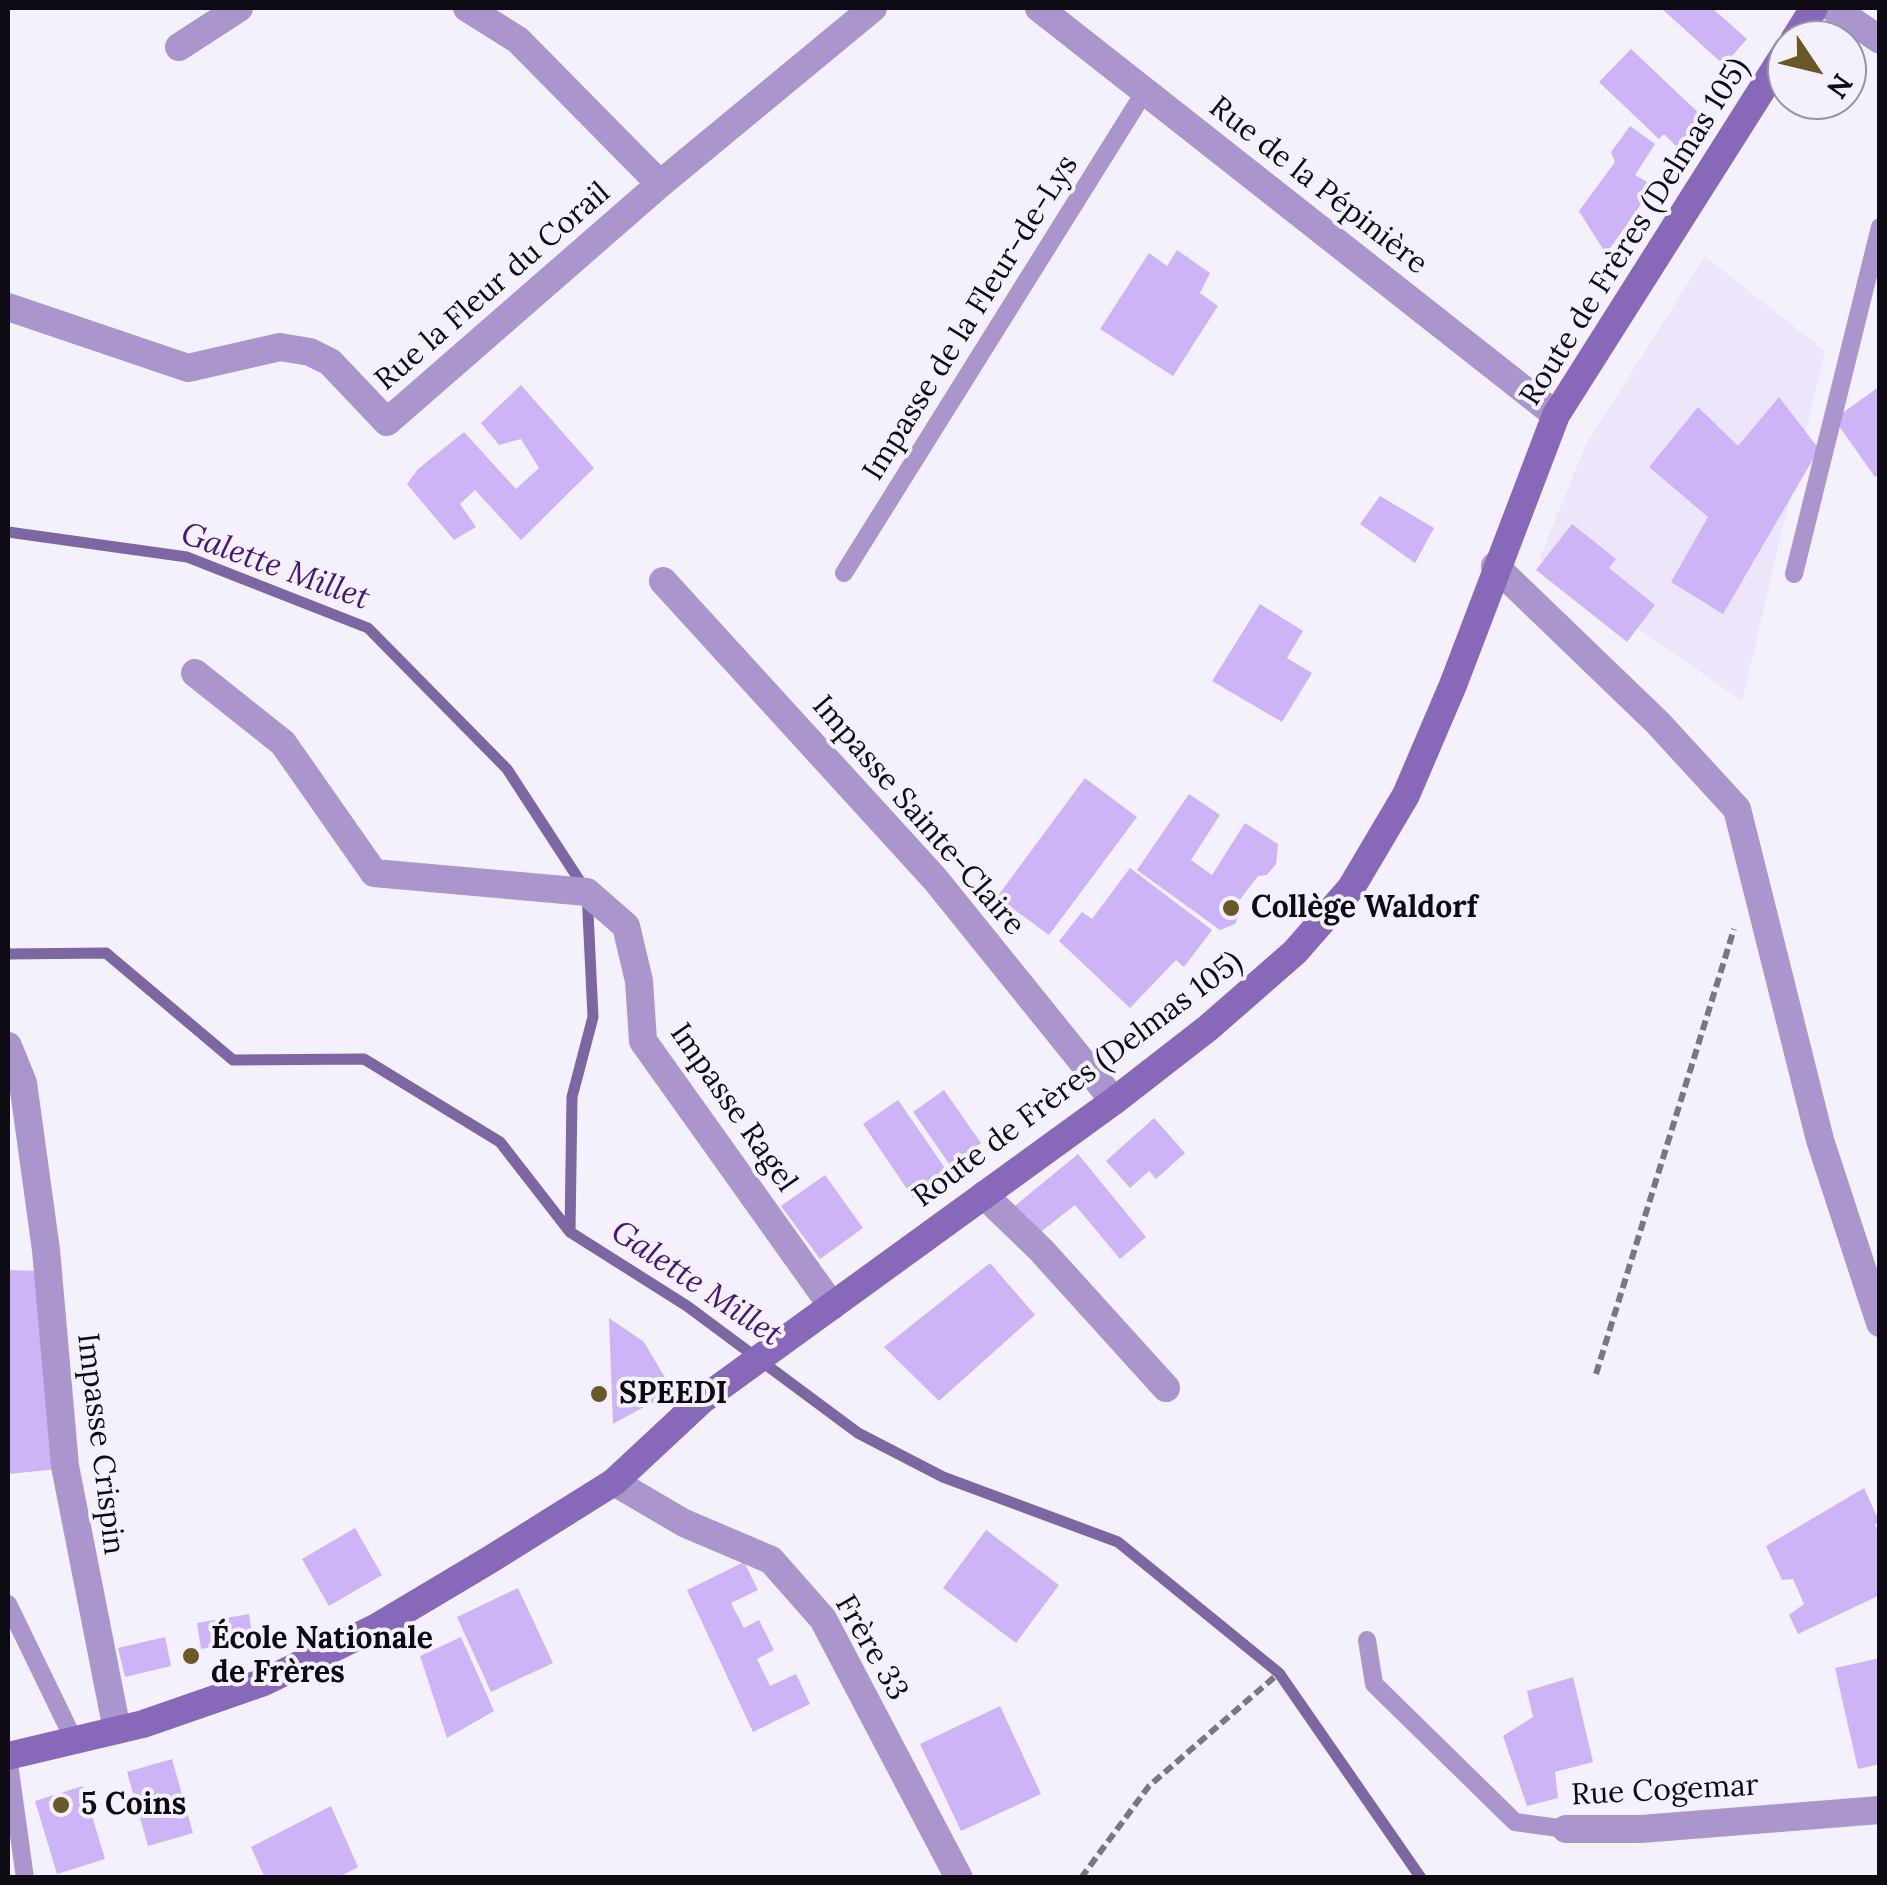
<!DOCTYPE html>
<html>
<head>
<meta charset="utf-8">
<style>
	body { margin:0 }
	#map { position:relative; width:1887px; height:1885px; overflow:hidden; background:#f4f1fc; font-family:Lora,serif }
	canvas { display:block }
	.frame { position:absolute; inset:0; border:10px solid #0e0b14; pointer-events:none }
	.north { position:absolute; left:1767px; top:20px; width:100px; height:100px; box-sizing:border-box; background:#f4f1fc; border:2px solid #98959f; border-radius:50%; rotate:125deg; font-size:28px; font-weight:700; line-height:40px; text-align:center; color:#0e0b14 }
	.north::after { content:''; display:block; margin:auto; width:35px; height:45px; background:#695926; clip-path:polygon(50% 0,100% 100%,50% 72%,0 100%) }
</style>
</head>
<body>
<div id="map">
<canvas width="1887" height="1885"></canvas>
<div class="frame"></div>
<div class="north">N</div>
</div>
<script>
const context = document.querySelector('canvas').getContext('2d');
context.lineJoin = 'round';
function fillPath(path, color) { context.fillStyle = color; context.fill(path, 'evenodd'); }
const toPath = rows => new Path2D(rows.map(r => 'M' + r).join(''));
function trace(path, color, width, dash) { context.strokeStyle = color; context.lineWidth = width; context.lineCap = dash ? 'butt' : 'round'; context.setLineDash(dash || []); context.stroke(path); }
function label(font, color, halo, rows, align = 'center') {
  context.font = font + ' Lora,serif'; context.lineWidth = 8; context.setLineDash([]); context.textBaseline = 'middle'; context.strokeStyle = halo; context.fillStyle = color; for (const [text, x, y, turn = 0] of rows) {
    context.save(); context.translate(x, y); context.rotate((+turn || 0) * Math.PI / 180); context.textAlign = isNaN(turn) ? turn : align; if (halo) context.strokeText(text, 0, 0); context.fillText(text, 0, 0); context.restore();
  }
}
const built = toPath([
	[1705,256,1825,351,1742,701,1539,560,1585,446]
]);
const stream = toPath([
	[8,532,187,557,368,628,507,769,587,892,593,1017,572,1097,570,1232,687,1306,858,1433,943,1477,1118,1542,1279,1673,1421,1878],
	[8,954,106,953,233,1060,364,1059,500,1142,570,1232]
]);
const building = toPath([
	[1661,8,1712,8,1747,39,1724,65],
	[1631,49,1704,118,1677,147,1664,134,1659,139,1599,82],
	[1630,126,1655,144,1635,175,1654,186,1606,254,1579,211,1615,162,1611,152],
	[1177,250,1210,273,1200,293,1218,306,1173,376,1100,329,1149,253,1167,266],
	[521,385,594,468,521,540,475,490,460,504,476,527,454,540,407,484,418,469,464,432,516,489,539,468,521,439,499,445,481,423],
	[1880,386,1880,474,1875,477,1834,419],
	[1779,397,1819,449,1723,614,1671,582,1708,517,1649,467,1698,407,1738,446],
	[1380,496,1434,528,1415,563,1360,524],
	[1572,524,1616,559,1609,568,1655,605,1627,642,1536,570],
	[1260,604,1303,631,1287,658,1312,673,1282,722,1212,681],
	[1085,778,1137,817,1049,935,997,897],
	[1189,794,1220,815,1191,860,1212,875,1245,823,1278,844,1276,864,1267,875,1258,876,1239,901,1241,912,1235,924,1220,930,1137,870],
	[1130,868,1212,930,1184,967,1176,960,1130,1008,1059,941,1082,912,1092,919],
	[944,1090,981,1143,950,1165,913,1112],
	[898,1100,947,1171,913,1198,863,1124],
	[1154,1118,1185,1153,1156,1179,1149,1171,1130,1188,1106,1161],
	[1078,1154,1146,1237,1120,1259,1075,1205,1033,1238,1010,1210],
	[825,1175,863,1228,820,1259,781,1206],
	[990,1263,1035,1315,939,1401,884,1347],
	[8,1270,40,1271,57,1469,9,1474],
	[609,1318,644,1342,673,1391,613,1424],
	[1864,1488,1879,1521,1875,1525,1880,1535,1880,1595,1798,1634,1789,1615,1804,1604,1793,1579,1782,1580,1766,1546],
	[355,1528,382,1575,329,1606,302,1559],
	[986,1530,1059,1585,1016,1643,943,1588],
	[744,1562,758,1590,731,1603,744,1628,759,1620,774,1650,757,1659,770,1686,796,1674,810,1704,753,1732,687,1590],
	[518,1588,553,1663,491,1692,457,1617],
	[249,1614,253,1640,201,1649,197,1623],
	[165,1637,171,1666,125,1677,118,1648],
	[461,1637,494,1711,447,1738,420,1656],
	[1880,1658,1880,1764,1858,1769,1835,1668],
	[1573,1677,1593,1762,1555,1772,1558,1798,1527,1806,1503,1736,1533,1717,1527,1691],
	[1000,1706,1041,1794,961,1831,920,1744],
	[172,1759,193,1833,148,1846,127,1772],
	[83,1786,105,1859,57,1874,35,1801],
	[331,1806,358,1867,337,1878,265,1878,251,1847]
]);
const path = toPath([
	[1596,1374,1734,929],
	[1081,1878,1149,1786,1279,1673]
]);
const service = toPath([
	[844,573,1145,91],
	[1794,574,1880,227],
	[8,1604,74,1740],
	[1367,1640,1374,1684,1515,1822,1566,1829],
	[8,1756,25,1878]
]);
const minor = toPath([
	[467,8,518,40,660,184],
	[1039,8,1556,415],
	[1833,8,1880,40],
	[179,47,239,8],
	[8,307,188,368,280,347,310,352,330,362,387,422,660,184,873,8],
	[1495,566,1658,723,1737,809,1820,1140,1880,1323],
	[663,581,935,879,1114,1101],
	[195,673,283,743,374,873,587,892,626,926,639,981,643,1041,832,1306],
	[8,1046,23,1083,46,1250,65,1466,117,1730],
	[984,1195,1041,1250,1166,1388],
	[614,1482,684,1523,771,1560,823,1619,959,1878],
	[1566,1829,1641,1829,1880,1810]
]);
const secondary = toPath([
	[1794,40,1814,8],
	[8,1756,143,1724,264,1682,377,1627,491,1559,614,1482,702,1400,1114,1101,1208,1028,1295,952,1351,888,1406,795,1453,685,1556,415,1787,50]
]);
const markers = [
	[1231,908,10,"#695926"],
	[599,1394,10,"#695926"],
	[191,1656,10,"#695926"],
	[61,1805,10,"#695926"]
];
const streetNames = [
	["Rue de la Pépinière",1318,186,38],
	["Route de Frères (Delmas 105)",1635,232,-58],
	["Rue la Fleur du Corail",493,287,-41],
	["Impasse de la Fleur-de-Lys",971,318,-58],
	["Impasse Sainte-Claire",918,816,49],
	["Route de Frères (Delmas 105)",1078,1080,-37],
	["Impasse Ragel",733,1108,55],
	["Impasse Crispin",100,1444,83],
	["Frère 33",871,1648,60],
	["Rue Cogemar",1665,1791,-3]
];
const poiNames = [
	["Collège Waldorf",1251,908],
	["SPEEDI",619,1394],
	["École Nationale",211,1639],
	["de Frères",211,1673],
	["5 Coins",81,1805]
];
const waterNames = [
	["Galette Millet",275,567,20],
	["Galette Millet",696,1284,34]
];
fillPath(built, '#ede6fb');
trace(stream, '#7d67a3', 11);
fillPath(building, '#cdb4f7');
trace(path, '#7a7781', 6, [10, 5]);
trace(service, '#aa96cd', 18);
trace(minor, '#aa96cd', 28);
trace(secondary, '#8868b8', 28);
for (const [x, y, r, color] of markers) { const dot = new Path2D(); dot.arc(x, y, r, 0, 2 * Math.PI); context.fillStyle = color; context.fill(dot); trace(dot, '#f4f1fc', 4); }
label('30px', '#0e0b14', '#f4f1fc', streetNames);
label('bold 30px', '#0e0b14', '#f4f1fc', poiNames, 'left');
label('italic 32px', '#461676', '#f4f1fc', waterNames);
</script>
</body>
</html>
